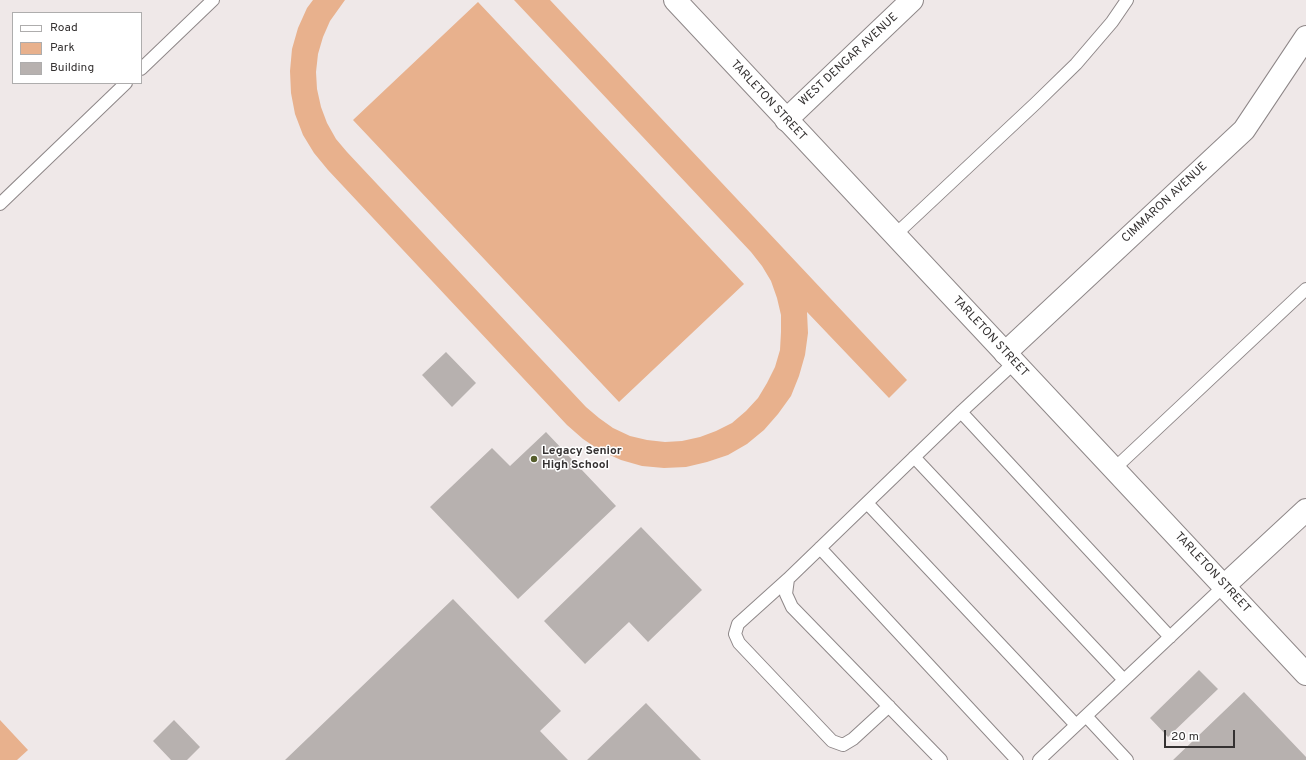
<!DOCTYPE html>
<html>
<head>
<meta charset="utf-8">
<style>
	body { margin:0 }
	#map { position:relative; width:1306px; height:760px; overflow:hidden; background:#efe8e8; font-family:Overpass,sans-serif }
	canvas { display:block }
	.legend { position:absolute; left:12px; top:12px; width:130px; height:72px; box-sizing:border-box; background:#fff; border:1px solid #aeadad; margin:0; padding:5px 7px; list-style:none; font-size:12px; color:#353232 }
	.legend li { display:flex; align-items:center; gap:8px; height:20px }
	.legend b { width:20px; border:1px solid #aeadad }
	.scale { position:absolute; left:1164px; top:730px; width:71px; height:18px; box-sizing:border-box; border:2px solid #353232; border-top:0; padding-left:5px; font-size:12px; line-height:14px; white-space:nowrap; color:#353232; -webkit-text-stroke:3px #fff; paint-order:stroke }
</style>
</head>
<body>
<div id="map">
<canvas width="1306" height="760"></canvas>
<ul class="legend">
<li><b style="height:5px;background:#fff"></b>Road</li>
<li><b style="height:11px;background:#e8b18d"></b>Park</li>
<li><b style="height:11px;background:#b7b1af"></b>Building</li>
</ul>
<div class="scale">20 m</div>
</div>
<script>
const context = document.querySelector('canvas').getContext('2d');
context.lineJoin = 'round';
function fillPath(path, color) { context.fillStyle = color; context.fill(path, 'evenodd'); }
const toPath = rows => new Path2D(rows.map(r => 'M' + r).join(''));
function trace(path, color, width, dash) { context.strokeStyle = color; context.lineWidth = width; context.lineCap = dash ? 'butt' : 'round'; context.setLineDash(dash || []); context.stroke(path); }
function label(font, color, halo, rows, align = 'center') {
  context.font = font + ' Overpass,sans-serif'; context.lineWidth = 3; context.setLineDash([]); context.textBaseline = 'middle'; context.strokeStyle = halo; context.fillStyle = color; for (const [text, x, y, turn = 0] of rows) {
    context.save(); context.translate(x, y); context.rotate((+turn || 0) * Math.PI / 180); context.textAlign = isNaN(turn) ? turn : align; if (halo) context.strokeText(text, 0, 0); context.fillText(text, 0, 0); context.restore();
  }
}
const green = toPath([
	[313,0,345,0,330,21,323,37,318,54,316,72,317,89,321,107,327,123,336,139,347,152,586,407,599,418,613,428,630,436,647,440,665,442,682,441,700,437,716,431,732,423,746,411,758,398,767,383,775,367,780,350,781,332,781,315,777,298,771,281,762,266,751,252,514,0,550,0,907,380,889,398,807,312,808,333,805,355,799,376,791,396,778,414,764,430,747,444,728,455,707,462,686,467,664,468,642,466,621,460,601,451,583,439,567,425,328,170,314,153,303,135,295,114,291,93,290,71,292,49,298,28,307,8],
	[478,2,744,284,619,402,353,120],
	[0,720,28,750,17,760,0,760]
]);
const building = toPath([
	[446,352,476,383,452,407,422,375],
	[546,432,616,506,518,599,430,507,492,448,510,466],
	[641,527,702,590,648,642,629,622,585,664,544,621],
	[453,599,561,711,540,731,568,760,285,760],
	[1199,670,1218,689,1168,737,1150,718],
	[1244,692,1306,757,1306,760,1173,760],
	[646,703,701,760,587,760],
	[174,720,200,747,187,760,171,760,153,741]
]);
const service = toPath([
	[141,69,213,0],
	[0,204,126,83],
	[895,235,1036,103,1076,64,1112,22,1127,0],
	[961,412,1170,637],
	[914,457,1124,680],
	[1114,469,1306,289],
	[867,503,1076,725],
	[820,548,1017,760],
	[788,579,786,594,792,607,941,760],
	[889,706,853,739,843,745,832,741,739,643,735,634,738,624,788,579,961,412,1014,363],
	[1086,716,1127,760],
	[1039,760,1224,586]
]);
const minor = toPath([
	[786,120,912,0],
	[1005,353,1244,130,1306,37],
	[1224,586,1306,510]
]);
const tertiary = toPath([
	[675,0,1306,674]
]);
const markers = [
	[534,459,4,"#555d2c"]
];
const streetNames = [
	["WEST DENGAR AVENUE",849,60,-43],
	["TARLETON STREET",768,101,47],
	["CIMMARON AVENUE",1165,203,-43],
	["TARLETON STREET",990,337,47],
	["TARLETON STREET",1212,573,47]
];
const poiNames = [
	["Legacy Senior",542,452],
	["High School",542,466]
];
fillPath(green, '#e8b18d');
fillPath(building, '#b7b1af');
trace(service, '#8e8788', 14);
trace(minor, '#8e8788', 24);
trace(tertiary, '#8e8788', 24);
trace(service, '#fff', 12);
trace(minor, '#fff', 22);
trace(tertiary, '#fff', 22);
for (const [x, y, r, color] of markers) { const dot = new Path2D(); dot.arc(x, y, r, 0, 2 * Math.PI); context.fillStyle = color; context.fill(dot); trace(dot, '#fff', 1.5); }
label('12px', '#353232', '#fff', streetNames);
label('bold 12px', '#353232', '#fff', poiNames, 'left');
</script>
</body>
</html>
